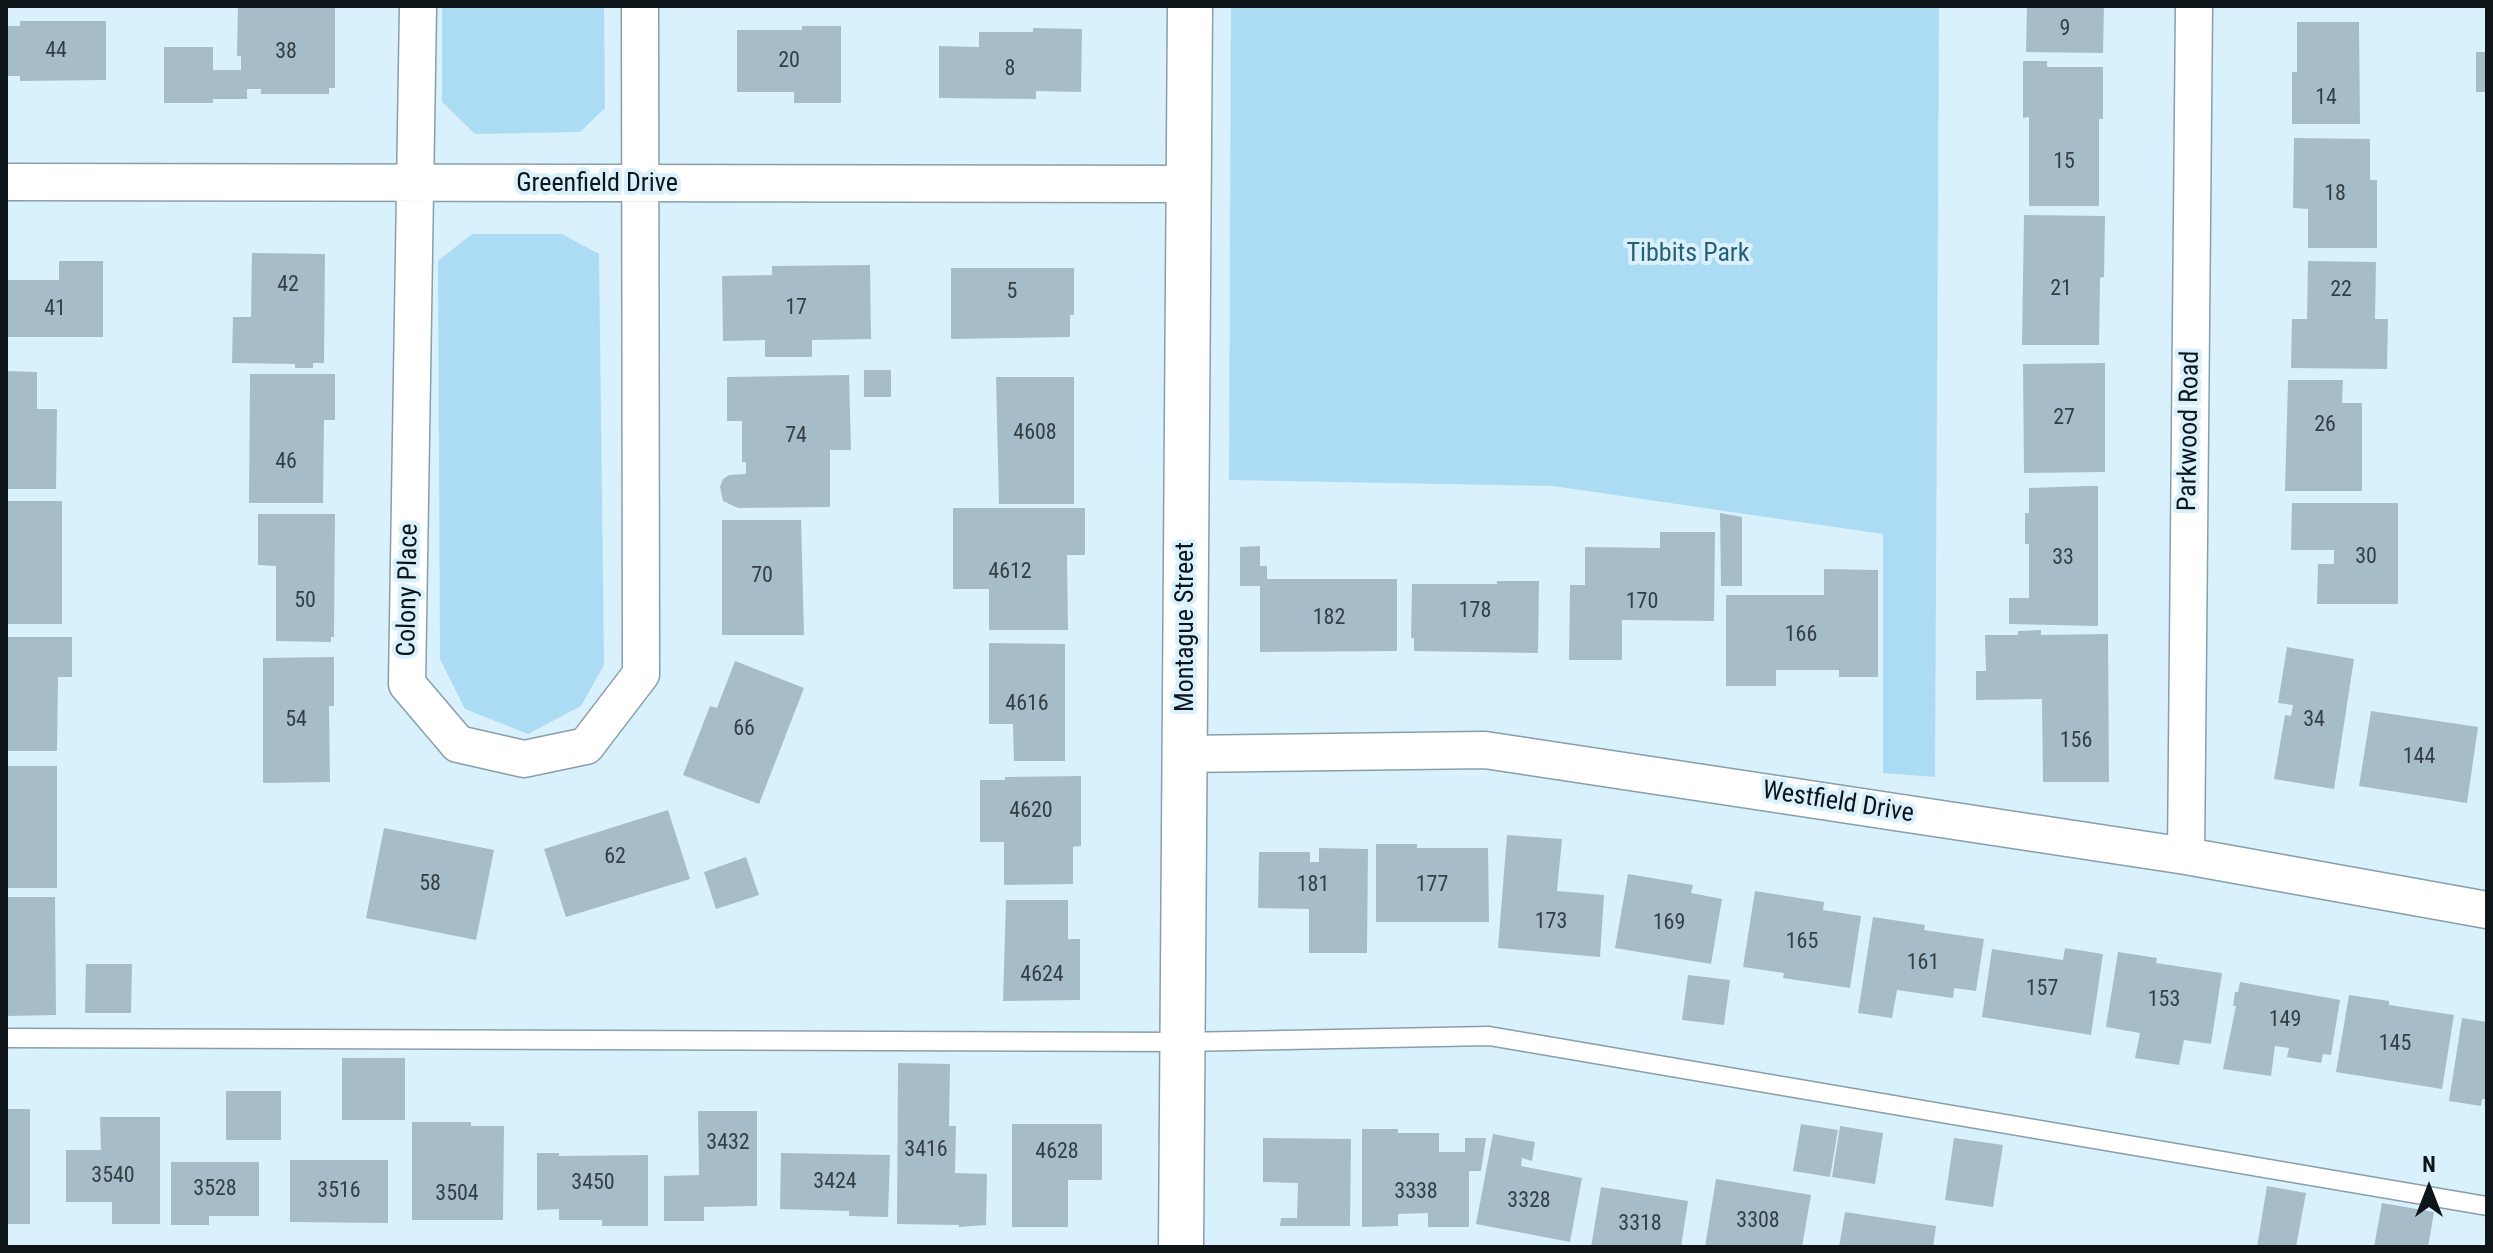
<!DOCTYPE html>
<html>
<head>
<meta charset="utf-8">
<style>
	body { margin:0 }
	#map { position:relative; width:2493px; height:1253px; overflow:hidden; background:#d9f1fd; font-family:"Roboto Condensed",sans-serif }
	canvas { display:block }
	.frame { position:absolute; inset:0; border:8px solid #0d1519; pointer-events:none }
	.north { position:absolute; left:2389px; top:1149px; width:80px; height:80px; -webkit-text-stroke:6px #d9f1fd; paint-order:stroke; rotate:0deg; font-size:22px; font-weight:700; line-height:32px; text-align:center; color:#0d1519 }
	.north::after { content:''; display:block; margin:auto; width:28px; height:36px; background:#0d1519; clip-path:polygon(50% 0,100% 100%,50% 72%,0 100%) }
</style>
</head>
<body>
<div id="map">
<canvas width="2493" height="1253"></canvas>
<div class="frame"></div>
<div class="north">N</div>
</div>
<script>
const context = document.querySelector('canvas').getContext('2d');
context.lineJoin = 'round';
function fillPath(path, color) { context.fillStyle = color; context.fill(path, 'evenodd'); }
const toPath = rows => new Path2D(rows.map(r => 'M' + r).join(''));
function trace(path, color, width, dash) { context.strokeStyle = color; context.lineWidth = width; context.lineCap = dash ? 'butt' : 'round'; context.setLineDash(dash || []); context.stroke(path); }
function label(font, color, halo, rows, align = 'center') {
  context.font = font + ' "Roboto Condensed",sans-serif'; context.lineWidth = 8; context.setLineDash([]); context.textBaseline = 'middle'; context.strokeStyle = halo; context.fillStyle = color; for (const [text, x, y, turn = 0] of rows) {
    context.save(); context.translate(x, y); context.rotate((+turn || 0) * Math.PI / 180); context.textAlign = isNaN(turn) ? turn : align; if (halo) context.strokeText(text, 0, 0); context.fillText(text, 0, 0); context.restore();
  }
}
const green = toPath([
	[442,6,604,6,605,108,580,132,475,134,442,102],
	[1231,6,1939,6,1935,777,1883,773,1883,534,1553,486,1229,480],
	[472,234,562,234,599,254,604,665,581,706,528,734,465,709,440,659,438,261]
]);
const building = toPath([
	[238,6,335,6,335,88,329,88,329,94,261,94,261,89,247,89,247,99,213,99,213,103,164,103,164,47,213,47,213,70,241,70,241,56,237,56],
	[2027,6,2104,6,2103,53,2026,52],
	[20,21,106,21,106,80,20,81,20,76,6,76,6,26,20,26],
	[2297,22,2359,22,2360,124,2292,124,2292,72,2297,72],
	[802,26,841,26,841,103,794,103,794,92,737,92,737,30,802,30],
	[1033,28,1082,29,1081,92,1036,91,1036,99,939,98,939,46,979,47,979,32,1033,32],
	[2476,52,2487,52,2487,92,2476,92],
	[2023,61,2047,61,2047,67,2103,67,2103,119,2099,119,2099,206,2029,206,2029,117,2023,118],
	[2294,138,2370,139,2370,180,2377,180,2377,248,2308,248,2308,209,2293,208],
	[2024,215,2105,216,2104,277,2100,278,2099,345,2022,345],
	[252,253,325,254,324,363,313,363,313,368,295,368,295,364,232,363,233,317,251,317],
	[59,261,103,261,103,337,6,337,6,280,59,280],
	[2308,261,2376,262,2375,319,2388,319,2387,369,2291,368,2292,319,2307,319],
	[870,265,871,339,812,340,812,357,765,357,765,340,723,341,722,276,772,275,772,266],
	[951,268,1074,268,1074,315,1070,315,1070,337,951,339],
	[2105,363,2105,472,2024,473,2023,364],
	[864,370,891,370,891,397,864,397],
	[6,371,37,372,37,409,57,409,56,489,6,489],
	[250,374,335,374,335,420,324,420,323,503,249,503],
	[849,375,851,450,830,450,830,507,738,508,723,501,720,487,723,479,729,475,746,474,746,462,742,462,742,421,727,421,727,377],
	[996,377,1074,377,1074,504,999,504],
	[2288,380,2343,380,2342,403,2362,403,2362,491,2285,491],
	[2088,486,2098,486,2098,626,2009,624,2009,598,2029,598,2029,544,2025,544,2025,513,2029,513,2029,488],
	[6,501,62,501,62,624,6,624],
	[2292,503,2398,503,2398,604,2317,604,2318,564,2334,564,2334,550,2291,550],
	[953,508,1085,508,1085,555,1067,555,1068,630,989,630,989,589,953,589],
	[1720,513,1742,517,1742,586,1721,586],
	[258,514,335,514,334,637,331,637,331,642,276,641,276,566,258,565],
	[722,520,801,520,804,635,722,635],
	[1660,532,1715,532,1714,621,1622,620,1622,660,1569,660,1570,585,1585,585,1585,547,1660,548],
	[1260,546,1260,566,1267,566,1267,579,1397,579,1397,651,1260,652,1260,586,1240,586,1240,547],
	[1824,569,1878,570,1878,677,1839,677,1839,670,1776,670,1776,686,1726,686,1726,595,1824,595],
	[1497,581,1539,581,1538,653,1414,651,1414,638,1411,638,1412,584,1497,584],
	[2041,630,2041,635,2108,634,2109,782,2043,782,2042,699,1976,700,1976,671,1986,671,1985,635,2018,635,2018,631],
	[6,637,72,637,72,677,58,677,57,751,6,751],
	[989,643,1065,644,1065,761,1014,761,1013,724,989,724],
	[2287,647,2354,659,2334,789,2274,779,2285,715,2291,716,2293,705,2278,703],
	[334,657,334,706,329,706,330,782,263,783,263,658],
	[735,661,804,688,759,804,683,775,710,706,717,708],
	[2371,711,2478,727,2467,803,2359,786],
	[6,766,57,766,57,888,6,888],
	[1081,776,1081,846,1073,847,1073,884,1004,885,1004,842,980,842,980,780,1005,780,1005,777],
	[668,810,690,879,566,917,544,849],
	[384,828,494,850,476,940,366,918],
	[1507,835,1562,839,1557,891,1604,895,1600,957,1498,948],
	[1376,844,1417,844,1417,848,1488,848,1489,922,1376,922],
	[1319,848,1368,849,1367,953,1309,953,1309,909,1258,908,1259,852,1310,852,1310,862,1319,862],
	[746,857,759,895,716,909,704,872],
	[1628,874,1693,885,1691,893,1722,899,1711,964,1615,948],
	[1755,891,1824,902,1823,910,1861,916,1850,988,1783,978,1784,973,1743,967],
	[6,897,55,897,56,1015,6,1016],
	[1006,900,1068,900,1068,939,1080,939,1080,1000,1003,1001],
	[1873,917,1925,925,1924,930,1984,939,1976,991,1954,988,1953,998,1897,990,1892,1018,1858,1013],
	[2065,948,2103,954,2091,1035,1982,1017,1992,949,2063,960],
	[2118,952,2157,958,2156,963,2222,973,2211,1044,2184,1040,2179,1065,2135,1058,2140,1033,2106,1027],
	[86,964,132,964,131,1013,85,1013],
	[1688,975,1730,980,1724,1025,1682,1020],
	[2240,982,2340,1000,2331,1055,2323,1054,2321,1063,2287,1057,2289,1048,2275,1046,2271,1076,2223,1069,2236,1006,2233,1006,2235,992,2238,992],
	[2349,995,2389,1001,2389,1005,2454,1015,2442,1089,2336,1072],
	[2462,1018,2487,1022,2487,1099,2482,1099,2481,1106,2449,1101],
	[342,1058,405,1058,405,1120,342,1120],
	[898,1063,950,1064,949,1126,956,1126,955,1173,987,1174,986,1225,959,1227,959,1225,897,1224],
	[226,1091,281,1091,281,1140,226,1140],
	[6,1109,30,1109,30,1224,6,1224],
	[698,1111,757,1111,757,1206,704,1207,704,1221,664,1221,664,1176,699,1175],
	[100,1117,160,1117,160,1224,112,1224,112,1202,66,1202,66,1150,101,1150],
	[412,1122,471,1122,471,1126,504,1126,503,1220,412,1220],
	[1012,1124,1102,1124,1102,1180,1068,1180,1068,1227,1012,1227],
	[1801,1124,1838,1130,1830,1177,1793,1171],
	[1840,1126,1883,1133,1875,1184,1832,1177],
	[1362,1129,1398,1129,1398,1133,1439,1133,1439,1152,1465,1152,1465,1138,1486,1138,1481,1171,1469,1171,1469,1227,1428,1227,1428,1213,1398,1214,1398,1226,1362,1227],
	[1493,1134,1535,1142,1532,1161,1522,1158,1521,1166,1582,1178,1570,1242,1476,1224],
	[1263,1138,1351,1139,1350,1226,1280,1226,1281,1218,1297,1218,1298,1183,1263,1182],
	[1954,1138,2003,1145,1993,1207,1945,1200],
	[537,1153,559,1153,559,1156,648,1155,648,1226,602,1226,602,1220,559,1220,559,1209,537,1210],
	[781,1153,890,1155,888,1217,849,1216,849,1211,780,1209],
	[290,1160,388,1160,388,1223,290,1222],
	[171,1162,259,1162,259,1216,209,1216,209,1225,171,1225],
	[1716,1179,1811,1195,1802,1247,1705,1247],
	[2267,1186,2306,1193,2296,1247,2257,1247],
	[1601,1187,1688,1201,1681,1247,1591,1247],
	[2382,1203,2434,1212,2428,1247,2374,1247],
	[1845,1212,1936,1226,1933,1247,1839,1247]
]);
const lane = toPath([
	[6,1038,1182,1042,1489,1036,2487,1206]
]);
const street = toPath([
	[418,6,407,684,458,744,524,759,586,746,641,674,640,6],
	[6,182,1189,184],
	[1185,754,1485,750,2186,856,2487,910],
	[2186,856,2194,6]
]);
const secondary = toPath([
	[1181,1247,1190,6]
]);
const numberNames = [
	["9",2065,29],
	["44",56,51],
	["38",286,52],
	["20",789,61],
	["8",1010,69],
	["14",2326,98],
	["15",2064,162],
	["18",2335,194],
	["42",288,285],
	["21",2061,289],
	["22",2341,290],
	["5",1012,292],
	["17",796,308],
	["41",55,309],
	["27",2064,418],
	["26",2325,425],
	["4608",1035,433],
	["74",796,436],
	["46",286,462],
	["30",2366,557],
	["33",2063,558],
	["4612",1010,572],
	["70",762,576],
	["50",305,601],
	["170",1642,602],
	["178",1475,611],
	["182",1329,618],
	["166",1801,635],
	["4616",1027,704],
	["54",296,720],
	["34",2314,720],
	["66",744,729],
	["156",2076,741],
	["144",2419,757],
	["4620",1031,811],
	["62",615,857],
	["58",430,884],
	["181",1313,885],
	["177",1432,885],
	["173",1551,922],
	["169",1669,923],
	["165",1802,942],
	["161",1923,963],
	["4624",1042,975],
	["157",2042,989],
	["153",2164,1000],
	["149",2285,1020],
	["145",2395,1044],
	["3432",728,1143],
	["3416",926,1150],
	["4628",1057,1152],
	["3540",113,1176],
	["3424",835,1182],
	["3450",593,1183],
	["3528",215,1189],
	["3516",339,1191],
	["3338",1416,1192],
	["3504",457,1194],
	["3328",1529,1201],
	["3308",1758,1221],
	["3318",1640,1224]
];
const streetNames = [
	["Greenfield Drive",597,184],
	["Parkwood Road",2190,431,-89],
	["Colony Place",409,590,-89],
	["Montague Street",1186,627,-90],
	["Westfield Drive",1838,803,9]
];
const parkNames = [
	["Tibbits Park",1688,254]
];
fillPath(green, '#acdcf3');
fillPath(building, '#a6bdc9');
trace(lane, '#889fa9', 21);
trace(street, '#889fa9', 39);
trace(secondary, '#889fa9', 47);
trace(lane, '#fff', 18);
trace(street, '#fff', 36);
trace(secondary, '#fff', 44);
label('22px', '#333f45', null, numberNames);
label('26px', '#0d1519', '#d9f1fd', streetNames);
label('26px', '#285f76', '#d9f1fd', parkNames);
</script>
</body>
</html>
